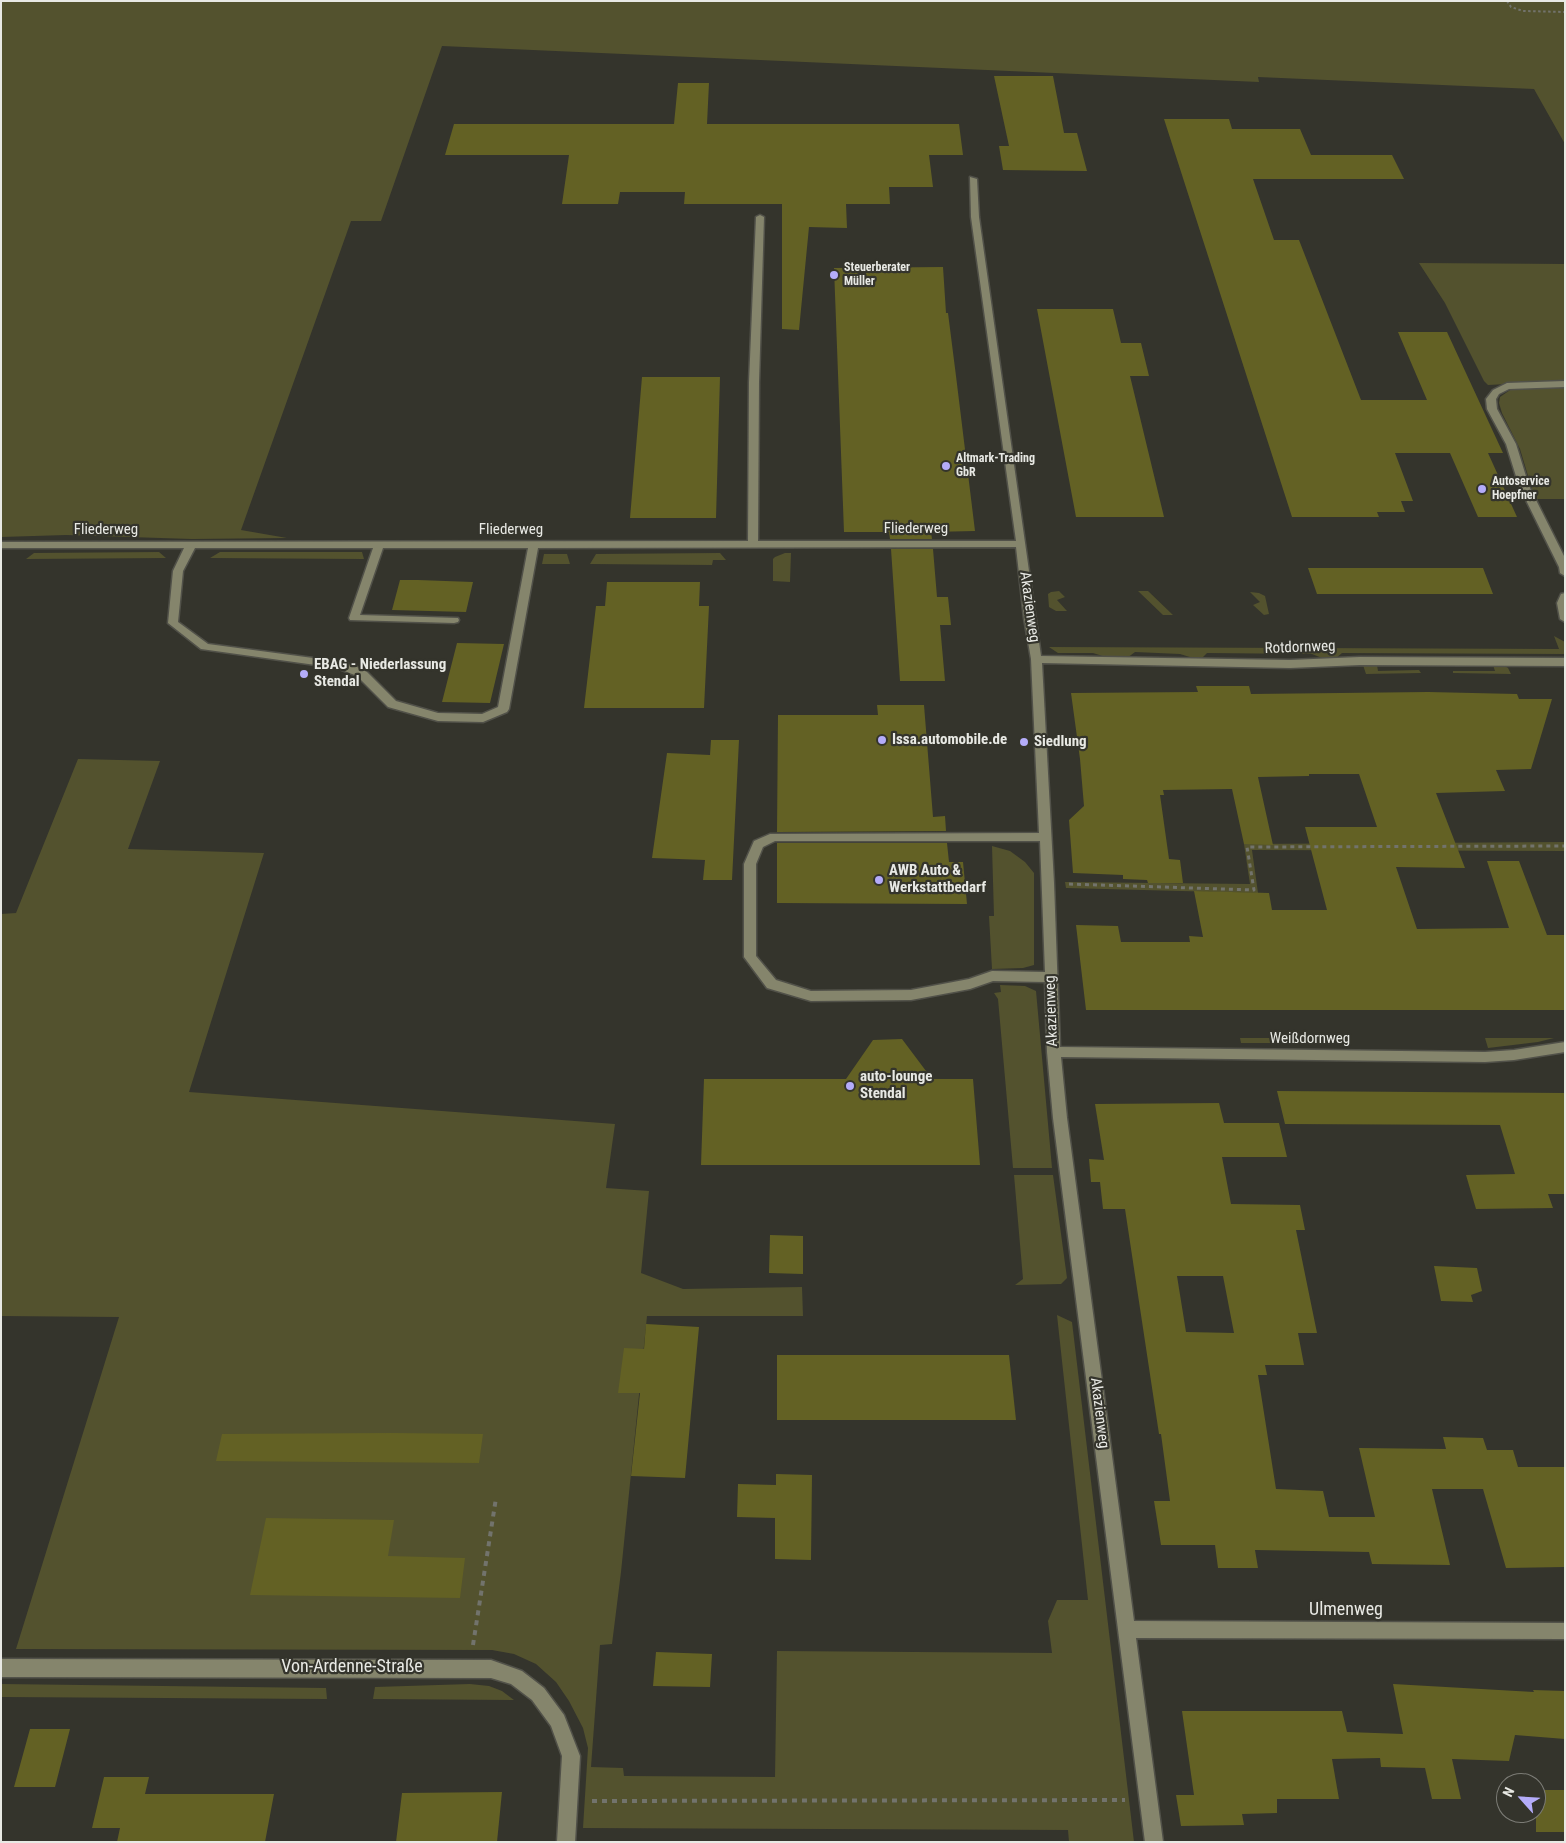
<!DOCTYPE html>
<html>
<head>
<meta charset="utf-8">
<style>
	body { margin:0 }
	#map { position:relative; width:1566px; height:1843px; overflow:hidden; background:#34342c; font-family:"Roboto Condensed",sans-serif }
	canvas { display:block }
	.frame { position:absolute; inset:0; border:2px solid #e8e9e4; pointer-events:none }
	.north { position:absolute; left:1496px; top:1773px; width:50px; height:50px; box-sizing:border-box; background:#34342c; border:1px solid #7c7c76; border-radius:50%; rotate:296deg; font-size:14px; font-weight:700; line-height:20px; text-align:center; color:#e8e9e4 }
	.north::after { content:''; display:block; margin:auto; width:18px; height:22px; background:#b4acf9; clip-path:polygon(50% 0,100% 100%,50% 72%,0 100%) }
</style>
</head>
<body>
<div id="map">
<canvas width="1566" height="1843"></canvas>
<div class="frame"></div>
<div class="north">N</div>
</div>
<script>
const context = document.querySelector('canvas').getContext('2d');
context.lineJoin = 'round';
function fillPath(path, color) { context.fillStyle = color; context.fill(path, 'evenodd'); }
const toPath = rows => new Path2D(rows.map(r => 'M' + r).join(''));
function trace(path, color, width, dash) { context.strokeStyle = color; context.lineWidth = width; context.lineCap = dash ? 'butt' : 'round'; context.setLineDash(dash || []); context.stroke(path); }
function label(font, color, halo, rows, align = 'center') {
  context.font = font + ' "Roboto Condensed",sans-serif'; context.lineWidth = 4.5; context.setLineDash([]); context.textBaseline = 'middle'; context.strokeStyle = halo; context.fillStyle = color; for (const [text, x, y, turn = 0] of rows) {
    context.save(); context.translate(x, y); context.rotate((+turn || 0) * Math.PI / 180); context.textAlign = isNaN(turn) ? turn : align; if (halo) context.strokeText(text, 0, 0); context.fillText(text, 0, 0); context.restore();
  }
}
const green = toPath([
	[1,1,1565,1,1565,144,1534,89,1258,77,1259,82,442,46,381,221,351,221,241,530,287,538,192,539,66,535,1,537],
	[1419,263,1565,264,1565,381,1488,385,1484,381,1445,303],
	[1565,387,1565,499,1535,499,1520,449,1502,413,1499,403,1500,397,1513,388],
	[159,552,166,558,26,559,34,553],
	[220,552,362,552,364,559,210,558],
	[720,553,726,560,713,560,712,565,590,564,596,554],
	[785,553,791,553,790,582,773,581,773,559,775,557],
	[544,554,567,554,570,564,542,564],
	[1059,591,1065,597,1057,600,1067,611,1056,611,1049,607,1048,594,1051,592],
	[1138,591,1148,591,1173,615,1163,615],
	[1250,592,1259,593,1265,596,1269,614,1264,615,1253,605,1260,602],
	[1554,636,1565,642,1565,654,1342,653,1336,658,1322,658,1312,654,1207,653,1202,658,1193,658,1180,654,1135,652,1127,658,1109,658,1093,653,1058,653,1049,647,1559,649],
	[1363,665,1377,665,1378,671,1419,670,1421,673,1366,674],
	[1493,665,1505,666,1508,668,1511,674,1453,673,1453,671,1495,671],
	[78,759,160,761,128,849,264,853,189,1092,615,1124,606,1188,649,1191,641,1273,683,1289,802,1287,803,1316,647,1316,621,1572,612,1644,600,1645,591,1767,623,1768,624,1776,775,1777,777,1651,1052,1653,1048,1621,1057,1600,1088,1600,1057,1315,1072,1322,1134,1842,1069,1842,1068,1830,583,1828,588,1748,583,1728,569,1701,556,1682,536,1664,514,1654,492,1650,16,1649,119,1317,1,1316,1,914,16,913],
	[1565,842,1565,851,1252,850,1258,893,1066,888,1065,882,1250,884,1244,844],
	[992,846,1010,851,1025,862,1034,873,1034,965,1023,968,992,969,989,916,994,916],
	[1000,985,1025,986,1036,991,1052,1168,1013,1168,998,999,994,993,1001,992],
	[1240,1038,1301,1038,1303,1043,1241,1043],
	[1485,1038,1554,1038,1538,1042,1488,1048],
	[1014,1175,1053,1175,1067,1278,1061,1284,1015,1285,1023,1279],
	[1,1684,326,1688,327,1699,1,1697],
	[470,1684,489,1686,502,1691,514,1700,373,1699,375,1687]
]);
const building = toPath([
	[994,76,1053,76,1064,133,1077,133,1087,171,1003,170,999,146,1009,146],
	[678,83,709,83,707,124,959,124,963,155,929,155,933,187,889,187,890,204,846,204,847,228,809,227,799,330,782,329,782,204,684,204,685,192,620,192,618,204,562,204,569,155,445,155,454,124,674,124],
	[1164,119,1229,119,1232,129,1300,129,1311,155,1392,155,1404,179,1253,179,1274,240,1299,240,1361,400,1427,400,1398,332,1447,332,1503,453,1488,453,1517,517,1478,517,1450,453,1395,453,1413,501,1401,501,1405,512,1377,512,1379,517,1292,517],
	[943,267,946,313,948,313,956,376,975,531,931,532,932,539,890,539,889,532,844,532,834,268],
	[1037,309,1113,309,1121,343,1141,343,1149,376,1130,376,1164,517,1076,517],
	[642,377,720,377,716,518,630,518],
	[891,549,933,549,937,597,948,597,951,625,940,625,945,681,900,681],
	[1308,568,1483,568,1493,594,1317,594],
	[400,580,418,580,473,582,466,612,392,610],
	[607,582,700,582,699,606,709,606,704,708,584,708,596,606,605,606],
	[457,643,504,644,490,703,442,702],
	[1196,686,1249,686,1251,694,1428,692,1517,694,1519,699,1552,699,1531,769,1496,770,1505,791,1436,793,1465,868,1396,867,1417,929,1509,928,1487,861,1519,861,1547,935,1565,935,1565,1010,1086,1010,1076,925,1118,926,1121,942,1190,942,1189,936,1203,937,1194,891,1269,893,1272,910,1327,910,1305,827,1377,827,1359,774,1309,774,1309,776,1258,777,1273,845,1244,844,1232,789,1163,790,1164,795,1160,795,1169,859,1180,860,1183,883,1148,883,1147,880,1123,879,1123,875,1073,873,1069,820,1084,806,1080,759,1071,693,1198,692],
	[877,705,924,705,933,817,945,816,946,831,777,832,778,715,878,715],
	[711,740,739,740,732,880,703,880,705,860,652,858,667,753,710,755],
	[777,843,947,843,949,862,963,862,967,904,777,903],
	[902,1039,932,1079,973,1079,980,1165,701,1165,704,1079,846,1079,873,1040],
	[1277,1091,1565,1093,1565,1194,1548,1194,1553,1208,1476,1209,1466,1175,1515,1174,1500,1125,1285,1124],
	[1219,1103,1224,1123,1279,1123,1287,1157,1222,1157,1231,1204,1300,1205,1305,1230,1296,1230,1317,1333,1298,1333,1304,1365,1265,1365,1267,1375,1258,1375,1276,1489,1323,1491,1329,1517,1375,1517,1359,1448,1446,1449,1443,1437,1483,1438,1487,1450,1513,1450,1518,1467,1565,1467,1565,1567,1506,1568,1483,1489,1432,1489,1450,1565,1372,1564,1369,1552,1255,1550,1258,1568,1218,1568,1215,1545,1161,1545,1154,1501,1170,1501,1161,1434,1159,1434,1125,1209,1103,1209,1100,1182,1091,1182,1089,1159,1104,1160,1095,1104],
	[1177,1276,1223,1276,1234,1333,1186,1332],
	[770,1235,803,1236,803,1274,769,1273],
	[1434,1266,1477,1268,1482,1291,1471,1295,1473,1302,1441,1301],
	[646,1324,699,1327,685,1478,631,1476,640,1393,618,1393,624,1348,644,1349],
	[777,1355,1009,1355,1016,1420,777,1420],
	[391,1433,483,1434,479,1463,216,1461,222,1434],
	[776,1474,812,1475,811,1560,775,1559,775,1518,737,1517,738,1484,776,1485],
	[266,1518,394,1520,388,1556,465,1558,460,1598,250,1595],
	[656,1652,712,1654,710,1687,653,1686],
	[1393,1684,1534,1692,1533,1690,1565,1691,1565,1739,1515,1735,1509,1761,1452,1759,1461,1799,1432,1799,1425,1768,1381,1767,1380,1758,1332,1759,1339,1799,1277,1799,1277,1813,1242,1814,1244,1825,1181,1826,1176,1795,1194,1795,1182,1711,1342,1711,1347,1732,1403,1734],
	[30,1729,70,1729,55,1787,14,1787],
	[104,1777,149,1777,145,1794,274,1794,265,1842,117,1842,120,1828,92,1828],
	[1536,1790,1565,1790,1565,1832,1536,1832],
	[502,1792,497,1842,396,1842,402,1793]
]);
const pathFar2 = toPath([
	[1507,1,1511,7,1523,11,1565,12]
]);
const pathFar1 = toPath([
	[1069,884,1254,890,1247,847,1565,846]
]);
const path = toPath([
	[473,1645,496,1498],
	[592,1801,1125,1800]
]);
const minor = toPath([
	[970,177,977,179,979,217,1041,656,1290,660,1360,657,1565,658,1565,666,1360,665,1290,668,1042,663,1054,883,1060,1047,1485,1052,1514,1050,1565,1042,1565,1052,1514,1060,1485,1062,1061,1057,1067,1118,1134,1621,1565,1623,1565,1639,1136,1638,1163,1842,1145,1842,1053,1118,1047,1052,1045,982,993,981,970,989,911,1000,811,1001,767,988,744,957,744,864,754,841,770,834,1039,833,1031,659,1024,618,1016,547,538,548,509,709,507,712,483,722,438,721,388,707,357,676,337,668,201,649,168,623,173,571,184,548,1,548,1,542,748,541,749,382,756,217,760,215,764,217,759,382,758,541,1016,541,971,217,970,177],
	[195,548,373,548,349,618,350,620,454,623,458,622,459,620,458,618,360,615,383,548,528,548,498,707,482,714,438,713,396,701,365,670,343,662,208,644,178,622,183,571,195,548],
	[775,841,1040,841,1045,972,992,971,969,979,911,990,811,991,776,980,756,956,756,864,763,847,775,841],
	[1565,381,1565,387,1509,389,1499,394,1496,399,1497,409,1516,444,1529,486,1565,558,1565,576,1560,573,1559,567,1519,486,1506,444,1487,409,1486,399,1493,390,1507,383,1565,381],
	[1565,593,1565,622,1560,619,1557,603,1561,594,1565,593],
	[1,1659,491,1660,522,1671,544,1688,564,1715,580,1756,575,1842,557,1842,562,1756,551,1726,532,1700,511,1684,491,1678,1,1677,1,1659]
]);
const markers = [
	[834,275,5,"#b4acf9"],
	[946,466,5,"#b4acf9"],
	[1482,489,5,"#b4acf9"],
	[304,674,5,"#b4acf9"],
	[882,740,5,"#b4acf9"],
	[1024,742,5,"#b4acf9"],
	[879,880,5,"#b4acf9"],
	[850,1086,5,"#b4acf9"]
];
const farPoinames = [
	["Steuerberater",844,268],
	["Müller",844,282],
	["Altmark-Trading",956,459],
	["GbR",956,473],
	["Autoservice",1492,482],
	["Hoepfner",1492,496]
];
const streetNames = [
	["Fliederweg",916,529],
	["Fliederweg",106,530],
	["Fliederweg",511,530],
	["Akazienweg",1029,607,82],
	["Rotdornweg",1300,648,-2],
	["Akazienweg",1052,1011,-92],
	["Weißdornweg",1310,1039],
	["Akazienweg",1099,1413,83]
];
const poiNames = [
	["EBAG - Niederlassung",314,665],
	["Stendal",314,682],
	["Issa.automobile.de",892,740],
	["Siedlung",1034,742],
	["AWB Auto &",889,871],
	["Werkstattbedarf",889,888],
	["auto-lounge",860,1077],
	["Stendal",860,1094]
];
const nearStreetnames = [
	["Ulmenweg",1346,1610],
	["Von-Ardenne-Straße",352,1667]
];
fillPath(green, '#53522e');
fillPath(building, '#636124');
trace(minor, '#515149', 3);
trace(pathFar2, '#72736c', 2, [2.5, 2.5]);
trace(pathFar1, '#72736c', 3, [4, 4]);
trace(path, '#72736c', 4, [5, 5]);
fillPath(minor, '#85856c');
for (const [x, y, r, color] of markers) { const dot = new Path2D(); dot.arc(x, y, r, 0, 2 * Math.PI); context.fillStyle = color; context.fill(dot); trace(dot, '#34342c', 2); }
label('bold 12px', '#e8e9e4', '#34342c', farPoinames, 'left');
label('15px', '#e8e9e4', '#34342c', streetNames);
label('bold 15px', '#e8e9e4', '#34342c', poiNames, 'left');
label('18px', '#e8e9e4', '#34342c', nearStreetnames);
</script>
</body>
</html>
